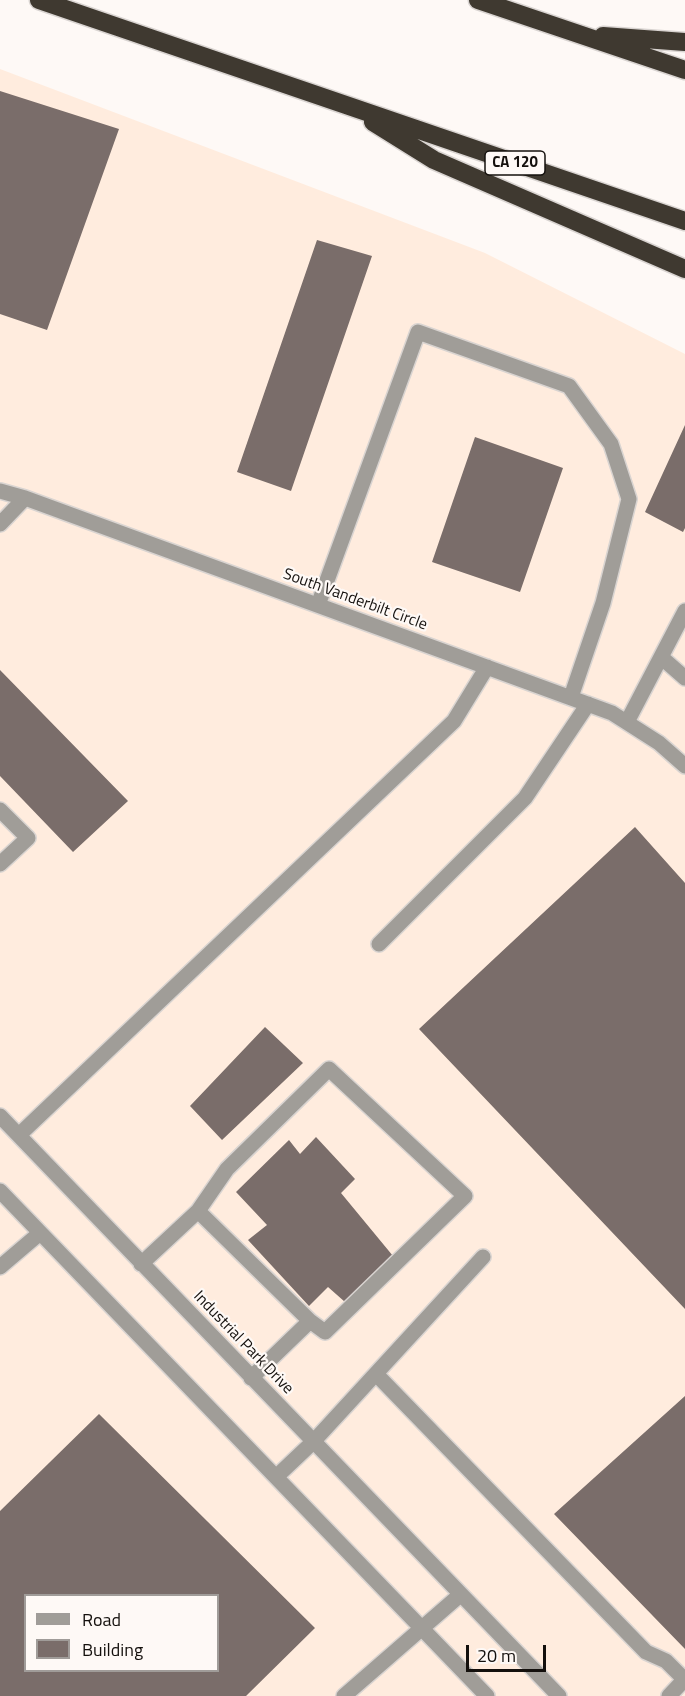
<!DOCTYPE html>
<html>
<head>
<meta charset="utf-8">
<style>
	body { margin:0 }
	#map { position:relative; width:685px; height:1696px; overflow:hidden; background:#fef9f6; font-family:"Titillium Web",sans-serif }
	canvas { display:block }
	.legend { position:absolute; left:24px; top:1594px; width:195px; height:78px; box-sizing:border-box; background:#fef9f6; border:2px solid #a09c99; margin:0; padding:8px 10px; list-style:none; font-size:18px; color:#14100d }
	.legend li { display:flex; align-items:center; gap:12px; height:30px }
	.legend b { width:30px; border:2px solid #a09c99 }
	.scale { position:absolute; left:466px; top:1645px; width:80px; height:27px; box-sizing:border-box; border:3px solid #14100d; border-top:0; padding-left:8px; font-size:18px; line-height:21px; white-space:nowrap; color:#14100d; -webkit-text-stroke:4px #fef9f6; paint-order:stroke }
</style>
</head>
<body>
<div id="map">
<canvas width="685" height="1696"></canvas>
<ul class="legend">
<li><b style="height:8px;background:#a09d98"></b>Road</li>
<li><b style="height:16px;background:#7a6d6a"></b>Building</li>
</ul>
<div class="scale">20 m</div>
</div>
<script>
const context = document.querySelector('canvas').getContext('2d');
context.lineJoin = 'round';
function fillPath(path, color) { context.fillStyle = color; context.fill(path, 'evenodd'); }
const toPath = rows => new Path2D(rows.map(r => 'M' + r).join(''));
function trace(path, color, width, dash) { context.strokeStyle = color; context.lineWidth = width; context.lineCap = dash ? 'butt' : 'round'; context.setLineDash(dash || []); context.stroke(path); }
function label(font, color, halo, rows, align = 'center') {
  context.font = font + ' "Titillium Web",sans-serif'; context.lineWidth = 4.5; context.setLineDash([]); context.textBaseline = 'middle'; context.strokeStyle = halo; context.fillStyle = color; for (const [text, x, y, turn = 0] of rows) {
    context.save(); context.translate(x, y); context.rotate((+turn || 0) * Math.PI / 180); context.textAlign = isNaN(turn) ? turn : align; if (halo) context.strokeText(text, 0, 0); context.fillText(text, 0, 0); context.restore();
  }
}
const built = toPath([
	[0,69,485,253,685,354,685,1696,0,1696],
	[26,1596,218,1596,218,1670,26,1670]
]);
const building = toPath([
	[0,91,119,129,47,330,0,314],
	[317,240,372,256,291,491,237,472],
	[685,425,685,528,683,532,645,512],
	[475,437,563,468,520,592,432,562],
	[0,670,128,801,73,852,0,776],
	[635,827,685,883,685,1309,419,1029],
	[265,1027,303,1063,222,1140,190,1106],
	[316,1137,355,1179,341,1193,393,1256,345,1302,328,1287,309,1306,248,1240,267,1225,236,1192,289,1140,300,1154],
	[685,1396,685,1649,554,1514],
	[99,1414,315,1628,246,1696,0,1696,0,1511],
	[26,1596,218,1596,218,1670,26,1670]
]);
const minor = toPath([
	[0,491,25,498,612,713,659,743,685,766],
	[0,524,25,498],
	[318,605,418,332,569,386,611,444,629,499,603,603,571,697],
	[661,657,685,678],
	[627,722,685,611],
	[0,810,28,838,0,864],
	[379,944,525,798,588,704],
	[0,1116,559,1696],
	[19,1135,454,721,487,667],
	[0,1191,487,1696],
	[141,1264,198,1211],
	[0,1267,40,1233],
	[376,1374,646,1652,666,1661,685,1680],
	[251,1378,310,1321,198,1211,227,1169,329,1069,465,1196,325,1332,310,1321],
	[276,1477,313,1442,483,1257],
	[344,1696,460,1595],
	[669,1696,684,1680]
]);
const highway = toPath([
	[39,0,685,221],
	[478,0,685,70],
	[603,36,685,42],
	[373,122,434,160,685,269]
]);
const shields = [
	[515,163,60]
];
const shieldNames = [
	["CA 120",515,163]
];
const streetNames = [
	["South Vanderbilt Circle",355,600,20],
	["Industrial Park Drive",243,1343,46]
];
fillPath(built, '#ffecde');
fillPath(building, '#7a6d6a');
trace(minor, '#d9d4d1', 18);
trace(highway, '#d9d4d1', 21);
trace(minor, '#a09d98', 15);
trace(highway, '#3f3930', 18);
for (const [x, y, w] of shields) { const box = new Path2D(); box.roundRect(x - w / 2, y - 12, w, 24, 4.5); context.fillStyle = '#fef9f6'; context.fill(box); trace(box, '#14100d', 1.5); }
label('bold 15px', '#14100d', null, shieldNames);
label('16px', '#14100d', '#fef9f6', streetNames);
</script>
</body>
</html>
